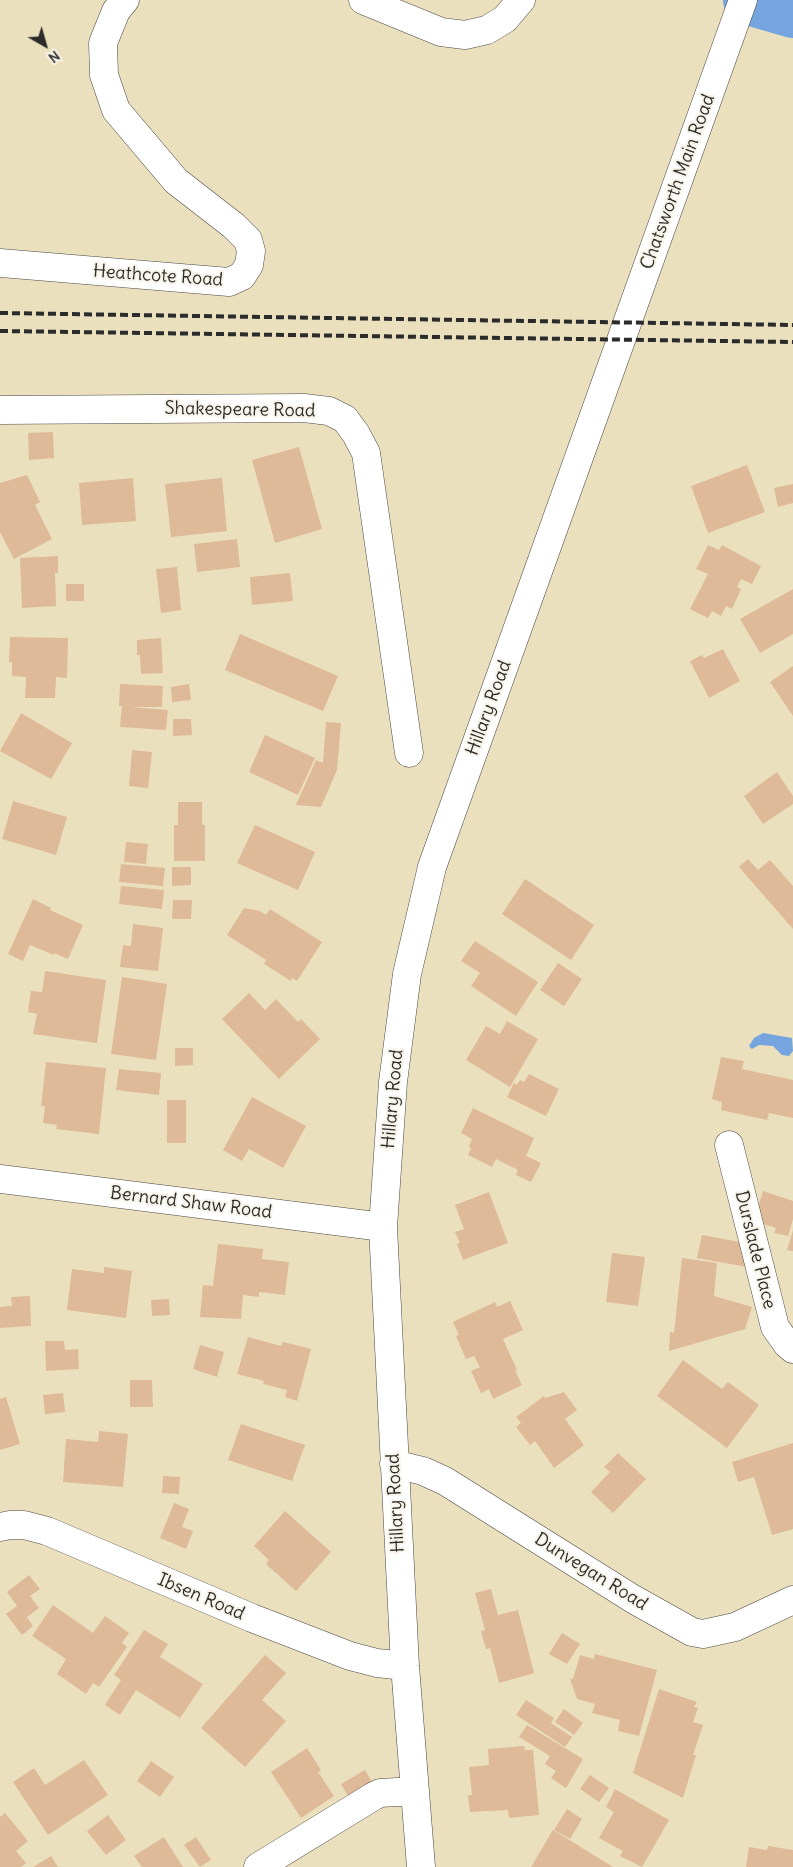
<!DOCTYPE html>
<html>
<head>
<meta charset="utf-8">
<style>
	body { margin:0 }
	#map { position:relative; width:793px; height:1867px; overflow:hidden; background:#ebe0be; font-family:Delius,sans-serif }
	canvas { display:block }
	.north { position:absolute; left:20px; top:20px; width:50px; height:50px; -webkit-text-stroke:4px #f7f3e8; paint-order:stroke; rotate:142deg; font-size:14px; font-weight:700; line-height:20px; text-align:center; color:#2b2b2b }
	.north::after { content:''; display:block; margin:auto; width:18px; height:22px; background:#2b2b2b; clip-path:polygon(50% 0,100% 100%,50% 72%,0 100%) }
</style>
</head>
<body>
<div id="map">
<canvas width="793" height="1867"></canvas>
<div class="north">N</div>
</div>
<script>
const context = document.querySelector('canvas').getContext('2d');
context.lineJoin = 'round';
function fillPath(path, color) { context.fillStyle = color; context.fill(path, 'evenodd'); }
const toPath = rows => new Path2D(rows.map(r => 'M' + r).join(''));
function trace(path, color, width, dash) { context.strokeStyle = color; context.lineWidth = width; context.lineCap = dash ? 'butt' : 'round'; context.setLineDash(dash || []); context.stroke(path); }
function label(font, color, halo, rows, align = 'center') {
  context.font = font + ' Delius,sans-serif'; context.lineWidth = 4; context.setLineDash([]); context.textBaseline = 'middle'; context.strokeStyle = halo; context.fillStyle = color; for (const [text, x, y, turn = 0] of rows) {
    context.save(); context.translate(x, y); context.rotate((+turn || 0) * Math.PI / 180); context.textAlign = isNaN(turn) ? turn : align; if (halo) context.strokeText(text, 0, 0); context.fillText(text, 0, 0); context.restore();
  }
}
const water = toPath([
	[763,1033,792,1038,793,1051,789,1056,782,1055,773,1046,759,1045,752,1049,749,1046,754,1038]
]);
const river = toPath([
	[748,0,793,13]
]);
const building = toPath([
	[53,432,54,458,29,460,28,433],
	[299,447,322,529,275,543,252,460],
	[747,465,765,512,708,533,691,486],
	[27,475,40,502,35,505,52,539,14,559,0,532,0,483],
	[133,478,136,521,82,525,79,483],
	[222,478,227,531,171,537,165,484],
	[793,484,793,503,778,507,774,488],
	[237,539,240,567,197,572,194,544],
	[708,545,719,550,722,545,761,566,752,584,741,579,737,587,741,589,732,609,726,606,721,616,712,611,708,618,690,609,708,574,696,569],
	[58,556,58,573,55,573,56,606,22,608,20,558],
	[177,567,181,610,161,613,156,569],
	[290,573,293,601,252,605,250,577],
	[66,584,84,584,84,601,66,601],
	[793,589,793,634,760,653,740,619],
	[240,634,338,676,323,711,225,670],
	[10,637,68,638,67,678,56,677,55,698,25,698,26,677,12,676,12,662,9,662],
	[161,638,163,673,141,674,140,655,137,655,137,640],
	[723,649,740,681,709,698,690,661,702,655,704,658],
	[793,666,793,716,770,682],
	[120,684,163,686,162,707,131,707,168,710,166,730,120,727,122,706,119,706],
	[189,684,191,700,172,702,171,687],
	[21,713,72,743,51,779,0,751],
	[173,719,191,719,192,735,173,736],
	[326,722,341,723,337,770,321,807,296,805,316,760,323,763],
	[265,735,315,758,298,795,249,772],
	[132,750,152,752,148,788,129,786],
	[777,772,793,796,793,804,763,824,744,796],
	[13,801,67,817,56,855,2,839],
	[178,802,202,802,202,825,205,825,205,861,174,861,174,825,178,825],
	[255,825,315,852,298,890,237,863],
	[126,842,148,844,146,864,124,862],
	[748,859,758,870,770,860,793,886,793,929,739,867],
	[121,864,165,868,163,886,119,882],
	[172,867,191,867,191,885,172,886],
	[525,879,594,925,571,960,502,914],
	[121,886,164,890,162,909,119,904],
	[33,899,51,908,50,910,83,925,68,959,54,953,54,955,30,945,23,961,8,954],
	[173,900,192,900,191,919,172,919],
	[244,908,260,911,266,915,270,909,322,942,297,981,292,978,291,981,264,964,266,960,227,935],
	[133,924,163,928,158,971,120,967,123,945,131,946],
	[475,941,538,982,516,1016,471,986,480,973,461,961],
	[558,963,582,979,564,1006,540,990],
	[45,971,106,980,97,1043,33,1034,37,1014,28,1012,31,991,42,992],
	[122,977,167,984,156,1060,111,1054],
	[249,993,265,1010,276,999,298,1022,301,1019,320,1039,279,1079,222,1019],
	[507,1021,538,1039,510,1087,466,1060,486,1026,500,1034],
	[175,1048,193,1048,193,1065,175,1066],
	[721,1057,744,1061,742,1069,793,1080,793,1118,769,1113,767,1120,721,1110,722,1102,712,1099],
	[46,1062,106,1068,99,1134,56,1129,57,1125,43,1123,45,1106,41,1106],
	[119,1069,161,1073,159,1095,116,1090],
	[529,1074,559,1089,546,1116,507,1097,514,1083,517,1085,520,1080,524,1082],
	[252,1097,306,1126,283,1168,249,1149,242,1161,223,1150],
	[167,1100,186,1100,186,1143,167,1143],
	[473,1108,534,1138,526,1156,541,1163,531,1182,516,1175,518,1170,496,1159,492,1167,468,1155,471,1148,469,1146,472,1139,461,1133],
	[763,1191,793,1201,793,1219,788,1236,774,1233,776,1228,754,1221],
	[489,1192,508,1243,463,1260,457,1244,460,1243,455,1232,464,1229,455,1205],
	[793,1230,793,1251,787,1250],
	[702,1235,745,1243,747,1267,697,1258],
	[218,1244,263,1249,262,1259,289,1262,285,1295,259,1292,259,1297,243,1295,241,1319,200,1317,203,1285,213,1286],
	[612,1253,645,1257,638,1306,606,1302],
	[682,1258,717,1263,714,1296,752,1307,745,1329,669,1351,670,1332,674,1333],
	[104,1267,132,1271,126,1318,67,1310,72,1269,104,1273],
	[30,1296,31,1326,0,1328,0,1307,12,1306,11,1297],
	[169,1299,170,1315,152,1316,151,1300],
	[510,1301,523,1330,503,1339,517,1370,515,1370,522,1385,493,1399,489,1389,481,1393,471,1371,480,1367,474,1356,466,1359,456,1336,459,1335,453,1322,495,1302,497,1307],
	[248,1337,281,1346,283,1342,311,1349,297,1401,285,1397,287,1390,263,1384,264,1381,237,1374],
	[45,1341,64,1341,65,1350,78,1349,79,1369,46,1371],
	[200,1345,224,1352,217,1377,193,1369],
	[683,1360,722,1389,728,1382,759,1405,727,1448,657,1396],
	[130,1380,152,1380,153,1407,130,1407],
	[564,1392,577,1410,565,1419,584,1445,554,1468,535,1441,530,1445,516,1427,521,1423,516,1417,544,1396,545,1398],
	[63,1393,65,1412,45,1414,43,1395],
	[6,1397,20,1444,0,1450,0,1399],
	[241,1424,305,1445,292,1481,228,1460],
	[99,1431,128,1434,123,1487,63,1482,66,1439,98,1442],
	[793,1443,793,1529,772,1535,754,1477,738,1482,732,1462],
	[618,1453,646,1479,613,1513,591,1492,610,1472,604,1467],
	[163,1476,180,1477,179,1494,162,1493],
	[174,1503,189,1509,182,1527,193,1531,186,1549,160,1538],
	[285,1511,331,1552,296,1591,266,1564,269,1560,254,1546],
	[29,1575,40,1589,30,1596,39,1608,27,1617,33,1626,22,1635,6,1614,17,1606,7,1592],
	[491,1589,498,1615,518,1610,534,1673,499,1683,490,1648,486,1649,481,1631,485,1630,475,1593],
	[53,1605,93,1633,105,1616,129,1633,122,1643,127,1647,99,1687,93,1683,86,1694,57,1674,66,1659,32,1636],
	[144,1630,168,1644,160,1657,203,1684,180,1718,136,1690,120,1715,105,1705,121,1680,114,1675],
	[562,1633,580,1644,567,1664,549,1654],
	[595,1654,657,1670,639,1736,618,1731,620,1720,592,1713,595,1704,577,1699,570,1679,573,1679,580,1655,594,1659],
	[265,1655,286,1673,262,1700,286,1721,245,1767,201,1728],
	[659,1689,697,1702,694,1707,698,1708,693,1722,703,1725,693,1755,696,1755,683,1798,633,1773],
	[526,1700,554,1718,551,1723,572,1737,565,1747,516,1715],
	[564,1709,583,1723,574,1735,555,1722],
	[527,1725,583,1759,566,1788,551,1778,556,1771,545,1764,550,1756,519,1737],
	[524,1746,525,1750,533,1750,539,1815,509,1818,508,1810,470,1812,468,1795,472,1795,469,1767,489,1765,488,1749],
	[307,1748,321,1770,318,1772,334,1796,301,1818,271,1772],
	[84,1760,108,1795,48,1835,13,1782,34,1768,45,1785],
	[151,1761,174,1777,160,1797,137,1781],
	[365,1770,372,1782,348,1796,341,1784],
	[590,1775,609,1788,599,1802,580,1789],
	[615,1789,669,1820,642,1867,620,1856,623,1851,599,1838,614,1812,606,1807],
	[567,1809,582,1819,570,1839,554,1830],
	[5,1813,28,1841,16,1851,26,1863,21,1867,0,1867,0,1817],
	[108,1815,126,1840,106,1855,87,1831],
	[553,1830,613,1867,531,1867],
	[164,1837,183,1867,142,1867,134,1856],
	[196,1837,211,1860,200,1867,184,1845],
	[768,1846,793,1850,793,1867,746,1867,749,1847,767,1850],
	[51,1856,58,1867,33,1867]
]);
const minor = toPath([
	[363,0,441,32,465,35,487,30,505,19,521,0],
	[0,263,229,282,242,276,249,265,251,251,248,240,234,226,176,181,116,110,104,75,103,43,116,11,125,0],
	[0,410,304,408,329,411,345,419,356,434,366,453,409,753],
	[729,1145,775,1327,787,1344,793,1349],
	[0,1179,383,1227],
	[394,1464,423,1471,445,1481,633,1599,692,1632,703,1634,735,1627,793,1600],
	[0,1527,10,1525,24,1525,47,1531,252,1618,350,1656,377,1663,405,1666],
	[258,1867,374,1796,380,1793,415,1791],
	[421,1867,405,1666,383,1227,393,1082,407,974,432,867,743,0]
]);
const rail = toPath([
	[0,313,793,325],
	[0,331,793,342]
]);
const streetNames = [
	["Chatsworth Main Road",678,182,-70],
	["Heathcote Road",158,276,4],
	["Shakespeare Road",240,410,1],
	["Hillary Road",489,708,-70],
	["Hillary Road",393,1099,-85],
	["Bernard Shaw Road",191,1203,7],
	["Durslade Place",755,1250,76],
	["Hillary Road",396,1503,-93],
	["Dunvegan Road",591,1572,32],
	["Ibsen Road",201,1597,23]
];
fillPath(water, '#75a4df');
trace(river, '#75a4df', 50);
fillPath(building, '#deba98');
trace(minor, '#484641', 29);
trace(minor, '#fff', 28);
trace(rail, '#2b2b2b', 4, [8, 4]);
label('18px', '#2b2b2b', '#f7f3e8', streetNames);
</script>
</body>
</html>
